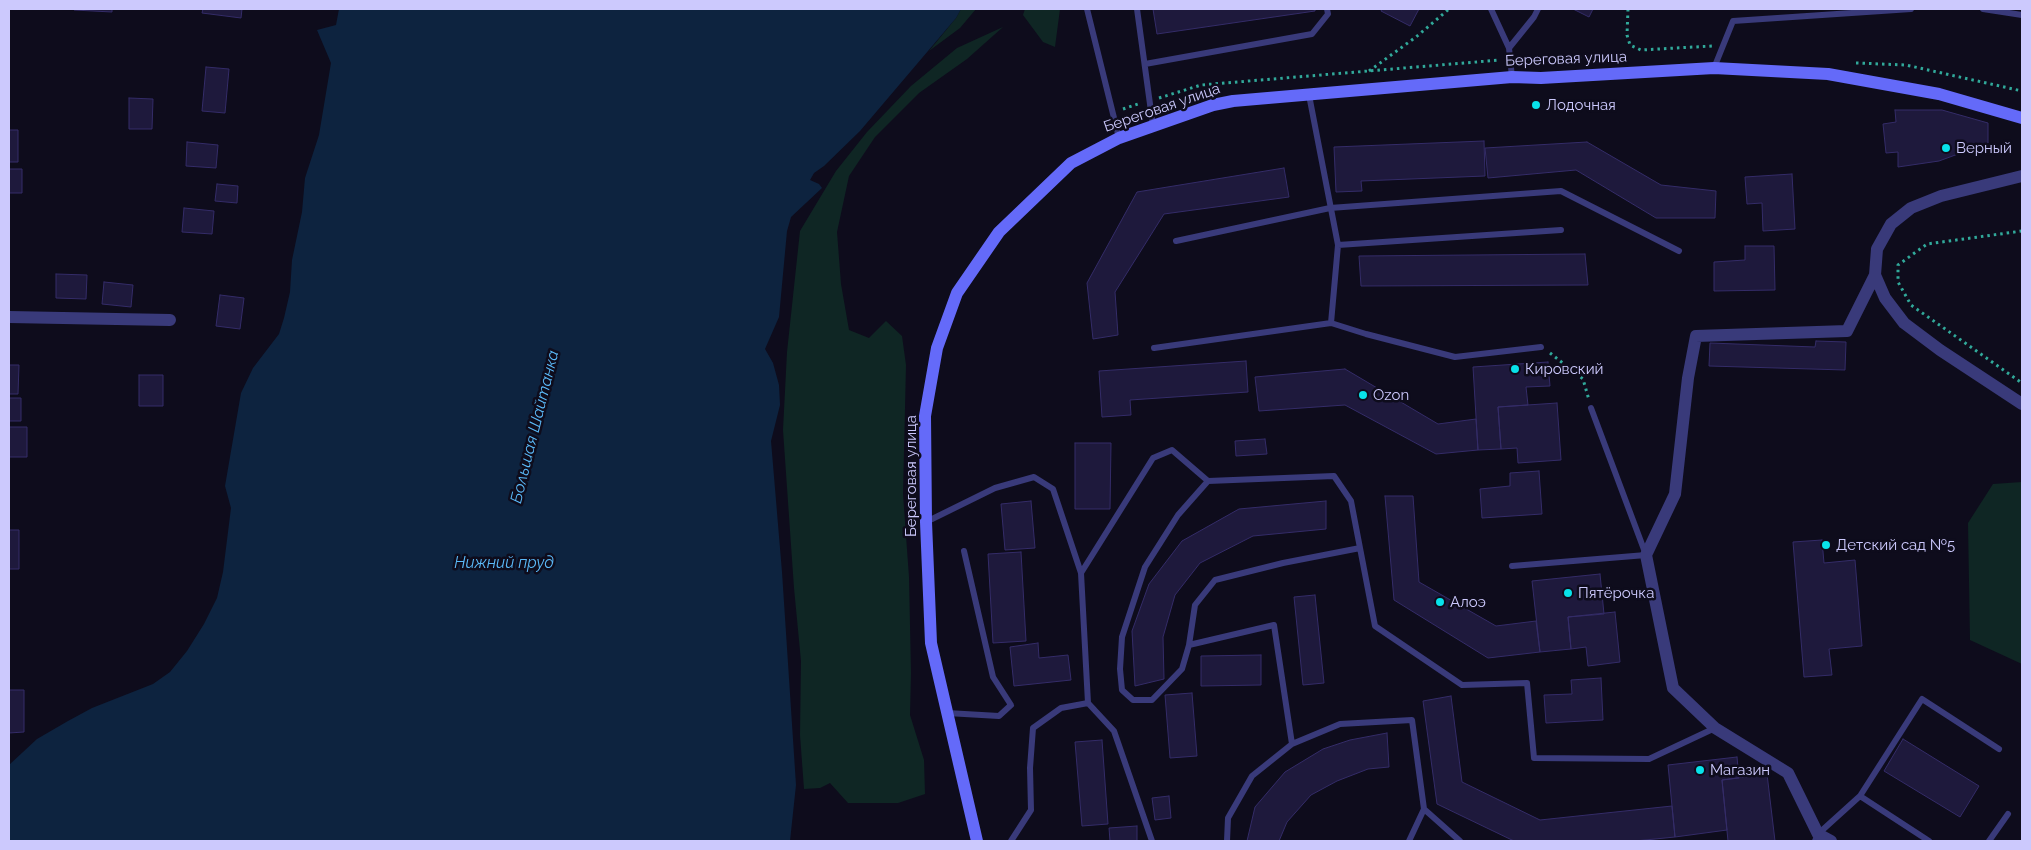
<!DOCTYPE html>
<html>
<head>
<meta charset="utf-8">
<style>
	body { margin:0 }
	#map { position:relative; width:2031px; height:850px; overflow:hidden; background:#0e0c1c; font-family:Raleway,sans-serif }
	canvas { display:block }
	.frame { position:absolute; inset:0; border:10px solid #ccc9fd; pointer-events:none }
</style>
</head>
<body>
<div id="map">
<canvas width="2031" height="850"></canvas>
<div class="frame"></div>
</div>
<script>
const context = document.querySelector('canvas').getContext('2d');
context.lineJoin = 'round';
function fillPath(path, color) { context.fillStyle = color; context.fill(path, 'evenodd'); }
const toPath = rows => new Path2D(rows.map(r => 'M' + r).join(''));
function trace(path, color, width, dash) { context.strokeStyle = color; context.lineWidth = width; context.lineCap = dash ? 'butt' : 'round'; context.setLineDash(dash || []); context.stroke(path); }
function label(font, color, halo, rows, align = 'center') {
  context.font = font + ' Raleway,sans-serif'; context.lineWidth = 5; context.setLineDash([]); context.textBaseline = 'middle'; context.strokeStyle = halo; context.fillStyle = color; for (const [text, x, y, turn = 0] of rows) {
    context.save(); context.translate(x, y); context.rotate((+turn || 0) * Math.PI / 180); context.textAlign = isNaN(turn) ? turn : align; if (halo) context.strokeText(text, 0, 0); context.fillText(text, 0, 0); context.restore();
  }
}
const green = toPath([
	[961,9,976,9,960,28,929,51,956,18],
	[1025,9,1060,9,1055,47,1043,42,1023,15],
	[1003,27,967,59,919,93,875,137,849,176,837,232,841,284,849,330,869,338,886,321,902,336,906,365,903,494,909,577,911,673,910,715,924,760,925,794,898,803,848,803,830,783,820,788,804,789,800,735,801,661,794,588,783,430,787,352,800,231,836,171,867,132,911,86,957,48],
	[2022,482,2022,664,1970,640,1968,523,1993,484]
]);
const water = toPath([
	[339,9,961,9,956,18,860,131,824,166,814,173,810,180,819,184,822,188,791,217,787,231,779,317,765,349,773,363,779,385,780,405,771,441,782,572,796,785,790,841,9,841,9,765,37,739,68,721,92,708,153,684,170,672,187,651,204,624,217,598,223,572,231,508,225,486,241,393,253,368,279,334,284,318,290,292,292,260,302,212,305,178,319,135,331,63,317,30,336,25]
]);
const building = toPath([
	[74,9,112,9,112,12,74,10,74,9],
	[203,9,242,9,241,18,202,13,203,9],
	[1153,9,1315,9,1315,11,1157,34,1153,9],
	[1382,9,1419,9,1410,26,1381,11,1382,9],
	[1573,9,1593,9,1589,17,1573,9],
	[206,67,229,69,225,113,202,111,206,67],
	[129,98,153,99,152,129,129,129,129,98],
	[1895,110,1942,110,1988,123,1988,143,1939,161,1898,167,1898,152,1886,153,1883,124,1896,122,1895,110],
	[9,130,18,130,18,162,9,162,9,130],
	[1484,141,1485,176,1361,181,1362,191,1336,192,1334,147,1484,141],
	[187,142,218,145,216,168,186,166,187,142],
	[1587,142,1661,185,1716,191,1715,218,1656,218,1576,170,1488,178,1485,148,1587,142],
	[1284,168,1289,197,1164,214,1115,292,1118,335,1093,339,1087,283,1137,192,1284,168],
	[9,169,22,169,22,193,9,193,9,169],
	[1792,174,1795,229,1763,231,1762,203,1747,204,1745,177,1792,174],
	[217,184,238,186,237,203,215,201,217,184],
	[184,208,214,211,212,234,182,232,184,208],
	[1745,246,1774,246,1775,290,1714,291,1714,262,1745,260,1745,246],
	[1585,254,1588,285,1361,286,1359,256,1585,254],
	[56,274,87,275,86,299,56,298,56,274],
	[104,282,133,285,131,307,102,304,104,282],
	[220,295,244,298,240,329,216,326,220,295],
	[1816,341,1846,342,1845,370,1709,366,1710,343,1815,347,1816,341],
	[1246,361,1248,392,1130,400,1131,415,1102,417,1099,371,1246,361],
	[1548,362,1550,386,1526,387,1528,405,1498,407,1501,449,1478,450,1473,367,1548,362],
	[9,365,19,365,18,394,9,394,9,365],
	[1345,369,1438,424,1476,419,1478,450,1436,454,1345,405,1259,411,1255,377,1345,369],
	[139,375,163,375,163,406,139,406,139,375],
	[9,398,21,398,21,421,9,421,9,398],
	[1557,403,1561,460,1518,463,1517,448,1501,449,1498,407,1557,403],
	[9,427,27,427,27,457,9,457,9,427],
	[1265,439,1267,454,1236,456,1235,441,1265,439],
	[1075,443,1111,443,1110,509,1075,509,1075,443],
	[1539,471,1542,514,1482,518,1480,489,1510,486,1510,473,1539,471],
	[1385,496,1413,496,1419,582,1496,626,1536,621,1540,652,1488,658,1394,600,1385,496],
	[1031,501,1035,548,1005,550,1001,504,1031,501],
	[1326,501,1326,529,1253,536,1200,563,1175,595,1163,637,1164,679,1135,686,1132,631,1149,584,1182,541,1239,509,1326,501],
	[9,530,19,530,19,569,9,569,9,530],
	[1822,540,1824,563,1855,560,1862,646,1829,649,1832,675,1804,677,1793,542,1822,540],
	[1021,552,1026,641,993,643,988,554,1021,552],
	[1600,574,1604,614,1568,617,1571,649,1540,652,1532,581,1600,574],
	[1315,595,1324,683,1303,685,1294,597,1315,595],
	[1615,612,1620,662,1588,666,1586,647,1571,649,1568,617,1615,612],
	[1038,643,1039,658,1068,655,1071,680,1014,686,1010,647,1038,643],
	[1261,655,1261,685,1201,686,1201,656,1261,655],
	[1601,678,1603,720,1546,723,1544,695,1572,694,1571,680,1601,678],
	[9,690,24,690,24,732,9,733,9,690],
	[1192,693,1197,756,1170,758,1165,695,1192,693],
	[1451,696,1462,782,1540,820,1672,806,1675,837,1635,841,1514,841,1437,804,1423,701,1451,696],
	[1387,733,1389,767,1368,769,1337,781,1311,795,1287,822,1279,841,1247,841,1255,807,1285,772,1323,749,1350,740,1387,733],
	[1903,739,1979,786,1960,817,1884,771,1903,739],
	[1102,740,1108,824,1082,826,1075,742,1102,740],
	[1737,757,1739,778,1722,780,1727,830,1675,837,1668,765,1737,757],
	[1767,774,1775,841,1728,841,1722,780,1767,774],
	[1169,796,1171,818,1155,820,1152,798,1169,796],
	[1137,826,1137,841,1110,841,1109,828,1137,826]
]);
const path = toPath([
	[1628,9,1627,35,1630,45,1641,50,1712,46],
	[1521,59,1605,58],
	[1856,63,1906,65,2022,91],
	[1369,71,1416,37,1449,9],
	[1159,98,1201,85,1500,60],
	[1123,109,1141,103],
	[2022,231,1927,244,1898,265,1898,282,1911,305,2022,383],
	[1550,353,1583,379,1589,400]
]);
const service = toPath([
	[1087,9,1119,138],
	[1137,9,1153,126],
	[1491,9,1509,48],
	[1983,9,2022,15],
	[1145,64,1312,34,1328,14,1327,9],
	[1714,68,1733,21,1911,9],
	[1512,77,1509,48,1534,17,1538,9],
	[1309,95,1338,245,1561,230],
	[1176,241,1330,208,1561,191,1679,251],
	[1331,323,1338,245],
	[1154,348,1331,323,1366,334,1455,357,1541,347],
	[926,522,995,488,1034,477,1053,489,1081,573],
	[1360,548,1375,626,1462,685,1527,683,1534,758,1649,759,1715,728],
	[1512,566,1646,555,1591,408],
	[1189,645,1182,669,1152,700,1133,700,1122,690,1120,669,1122,637,1145,567,1178,515,1208,481],
	[1088,703,1114,731,1152,841],
	[947,713,999,716,1011,705,993,677,964,551],
	[1860,796,1929,841],
	[1424,809,1460,841],
	[1011,841,1031,810,1030,768,1033,728,1061,708,1088,703,1081,573,1153,458,1172,450,1208,481,1334,476,1351,501,1360,548,1283,563,1215,580,1195,605,1189,645,1274,625,1292,744],
	[1227,841,1228,818,1252,776,1292,744,1340,724,1412,720,1424,809,1409,841],
	[1815,841,1818,834,1860,796,1922,699,1999,749],
	[1989,841,2008,814]
]);
const minor = toPath([
	[2022,176,1941,196,1911,208,1891,224,1877,249,1875,275,1885,298,1904,323,1940,350,2022,404],
	[9,317,170,320],
	[1831,841,1818,834,1788,773,1715,728,1673,688,1646,555,1675,494,1688,378,1696,336,1847,331,1875,275]
]);
const secondary = toPath([
	[977,841,931,643,926,522,925,416,937,348,957,293,999,232,1071,163,1119,138,1213,105,1233,101,1512,77,1541,78,1714,68,1828,74,1939,94,2022,118]
]);
const markers = [
	[1536,105,5,"#08e2ea"],
	[1946,148,5,"#08e2ea"],
	[1515,369,5,"#08e2ea"],
	[1363,395,5,"#08e2ea"],
	[1826,545,5,"#08e2ea"],
	[1568,593,5,"#08e2ea"],
	[1440,602,5,"#08e2ea"],
	[1700,770,5,"#08e2ea"]
];
const streetNames = [
	["Береговая улица",1566,59,-2],
	["Береговая улица",1162,108,-19],
	["Береговая улица",911,476,-90]
];
const poiNames = [
	["Лодочная",1546,105],
	["Верный",1956,148],
	["Кировский",1525,369],
	["Ozon",1373,395],
	["Детский сад №5",1836,545],
	["Пятёрочка",1578,593],
	["Алоэ",1450,602],
	["Магазин",1710,770]
];
const waterNames = [
	["Большая Шайтанка",535,427,-76],
	["Нижний пруд",504,563]
];
fillPath(green, '#0f2624');
fillPath(water, '#0d233f');
fillPath(building, '#1e193c');
trace(building, '#342c68', 1);
trace(path, '#31a99a', 3, [2.5, 4]);
trace(service, '#393a7a', 6);
trace(minor, '#393a7a', 12);
trace(secondary, '#646af9', 12);
for (const [x, y, r, color] of markers) { const dot = new Path2D(); dot.arc(x, y, r, 0, 2 * Math.PI); context.fillStyle = color; context.fill(dot); trace(dot, '#0e0c1c', 2); }
label('15px', '#ccc9fd', '#0e0c1c', streetNames);
label('15px', '#ccc9fd', '#0e0c1c', poiNames, 'left');
label('italic 16px', '#5bbaf9', '#0e0c1c', waterNames);
</script>
</body>
</html>
